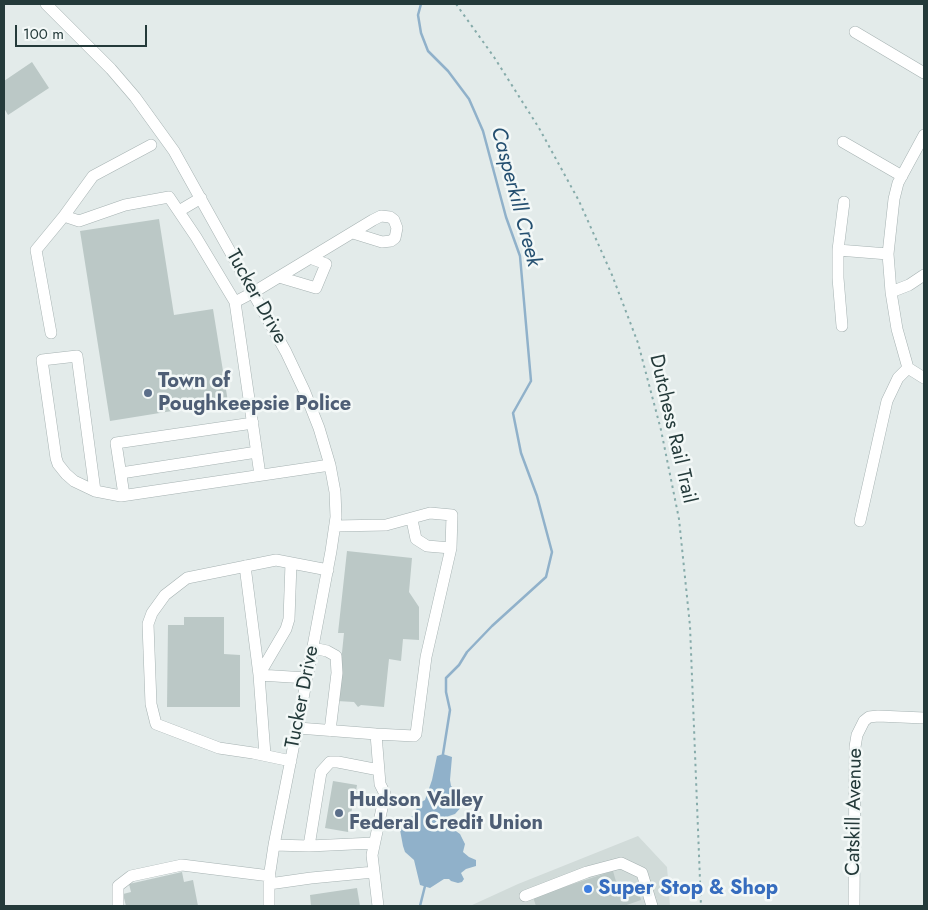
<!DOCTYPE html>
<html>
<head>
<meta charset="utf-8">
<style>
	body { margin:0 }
	#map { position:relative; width:928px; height:910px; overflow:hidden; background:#e3ebea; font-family:Jost,sans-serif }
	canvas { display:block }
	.frame { position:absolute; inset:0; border:5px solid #243a3a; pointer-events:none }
	.scale { position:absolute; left:15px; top:25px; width:132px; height:22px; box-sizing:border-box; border:2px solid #243a3a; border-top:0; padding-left:6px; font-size:15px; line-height:18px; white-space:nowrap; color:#243a3a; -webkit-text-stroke:4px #f3f8f7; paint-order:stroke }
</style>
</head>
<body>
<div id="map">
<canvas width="928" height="910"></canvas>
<div class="frame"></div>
<div class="scale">100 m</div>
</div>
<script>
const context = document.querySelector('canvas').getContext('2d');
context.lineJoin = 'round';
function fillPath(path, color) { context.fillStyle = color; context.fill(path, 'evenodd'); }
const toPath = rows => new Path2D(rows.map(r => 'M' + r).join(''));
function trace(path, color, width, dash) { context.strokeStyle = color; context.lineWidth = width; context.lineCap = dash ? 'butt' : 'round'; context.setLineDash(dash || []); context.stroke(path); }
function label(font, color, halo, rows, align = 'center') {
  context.font = font + ' Jost,sans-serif'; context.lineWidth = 5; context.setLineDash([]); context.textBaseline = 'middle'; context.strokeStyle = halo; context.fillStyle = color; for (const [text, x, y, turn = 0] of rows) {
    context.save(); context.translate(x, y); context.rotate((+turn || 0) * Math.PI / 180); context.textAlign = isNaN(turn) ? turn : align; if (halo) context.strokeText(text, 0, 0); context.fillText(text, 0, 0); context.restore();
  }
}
const built = toPath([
	[638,836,667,867,670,906,470,906,518,884]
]);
const water = toPath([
	[443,754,452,757,450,780,451,786,465,797,464,804,455,814,443,818,443,822,460,834,465,844,463,852,469,857,476,860,476,866,466,869,461,873,464,879,462,882,458,883,451,881,449,879,444,879,430,888,420,885,414,860,405,852,403,846,400,830,404,823,416,813,417,804,425,800,432,780,437,756]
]);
const stream = toPath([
	[421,4,418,15,421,33,428,51,448,71,469,99,483,131,506,217,520,256,531,381,513,413,521,453,537,496,552,552,546,577,492,626,467,652,459,665,446,678,446,692,450,710,443,754],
	[420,906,425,886]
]);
const building = toPath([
	[32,62,49,88,8,115,4,108,4,81],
	[159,219,174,315,213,309,228,402,110,421,80,231],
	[347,551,412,558,409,592,419,607,419,640,403,639,401,661,389,659,384,707,361,705,358,707,354,702,337,701,344,633,338,633],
	[184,617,224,617,224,654,240,655,240,707,167,707,168,625,184,625],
	[333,781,357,785,356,791,366,793,365,798,354,797,348,832,325,828],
	[613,871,619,892,637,886,641,900,624,906,536,906,533,897],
	[182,872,184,882,193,880,198,906,126,906,123,894,131,892,129,884],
	[357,888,360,906,311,906,310,895]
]);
const path = toPath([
	[456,4,494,57,539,128,579,201,612,275,638,343,661,430,679,519,690,626,701,906]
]);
const minor = toPath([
	[46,4,111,69,135,97,174,151,286,352,304,390,319,428,330,465,335,492,336,517,331,551,307,678,274,845,269,878,269,906],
	[855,32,924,73],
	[924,135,898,183,894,199,888,254,891,292,897,329,908,368,924,378],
	[843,142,902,176],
	[151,145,93,176,64,216,79,221,125,205,169,197,196,237,235,302,260,475],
	[179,211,201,198],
	[838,250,888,254],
	[279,277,316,288,326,264,310,258],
	[891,292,909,285,924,275],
	[235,302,254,292,373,220,381,216,390,217,394,220,397,228,395,238,391,241,382,242,353,233],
	[842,326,838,278,838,250,844,202],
	[51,333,36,250,64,216],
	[121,473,257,452],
	[95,491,77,356,42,360,56,458,58,464,66,474,74,481,95,491,121,496,330,465],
	[124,495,116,443,253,423],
	[412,520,416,539,427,546,451,548],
	[860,521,887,401,898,378,908,368],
	[291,563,289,619,286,629,259,675,307,678],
	[245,566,259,675,265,755],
	[313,648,327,651,336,656,337,673,330,731],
	[298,728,376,734,414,736,416,734,426,657,451,548,452,515,430,513,386,525,335,526],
	[376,734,380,784,385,794,372,855,378,906],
	[291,761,253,753,219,748,156,724,151,704,148,624,152,613,165,595,187,578,276,560,328,570],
	[274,845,309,846,321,772,330,762,338,762,379,770],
	[309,846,374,843],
	[269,884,311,878,374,872],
	[525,896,587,872,621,863,642,873,652,906],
	[118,906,118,886,131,876,182,865,270,876],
	[854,906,855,747,857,735,864,721,869,717,878,716,924,718]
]);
const markers = [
	[148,393,5,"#5c6f8a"],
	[339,813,5,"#5c6f8a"],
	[588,889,5,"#3f7fe0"]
];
const streetNames = [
	["Tucker Drive",256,297,61],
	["Dutchess Rail Trail",672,429,77],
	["Tucker Drive",303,697,-79],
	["Catskill Avenue",855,812,-89]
];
const serviceNames = [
	["Town of",158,382],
	["Poughkeepsie Police",158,405],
	["Hudson Valley",349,801],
	["Federal Credit Union",349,824]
];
const shopNames = [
	["Super Stop & Shop",598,889]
];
const waterNames = [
	["Casperkill Creek",515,197,75]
];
fillPath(built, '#d1dbd9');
fillPath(water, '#90b1ca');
trace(stream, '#90b1ca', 2.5);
fillPath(building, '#bbc8c6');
trace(minor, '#a6b2b2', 12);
trace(path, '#86abaa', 2, [2.5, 4]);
trace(minor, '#fff', 11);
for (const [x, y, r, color] of markers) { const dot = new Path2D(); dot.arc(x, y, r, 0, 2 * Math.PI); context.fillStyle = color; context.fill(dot); trace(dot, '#f3f8f7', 2); }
label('20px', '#243a3a', '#f3f8f7', streetNames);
label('bold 20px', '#4e5e75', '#f3f8f7', serviceNames, 'left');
label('bold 20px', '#366cbe', '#f3f8f7', shopNames, 'left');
label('italic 21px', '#244f70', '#f3f8f7', waterNames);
</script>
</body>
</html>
